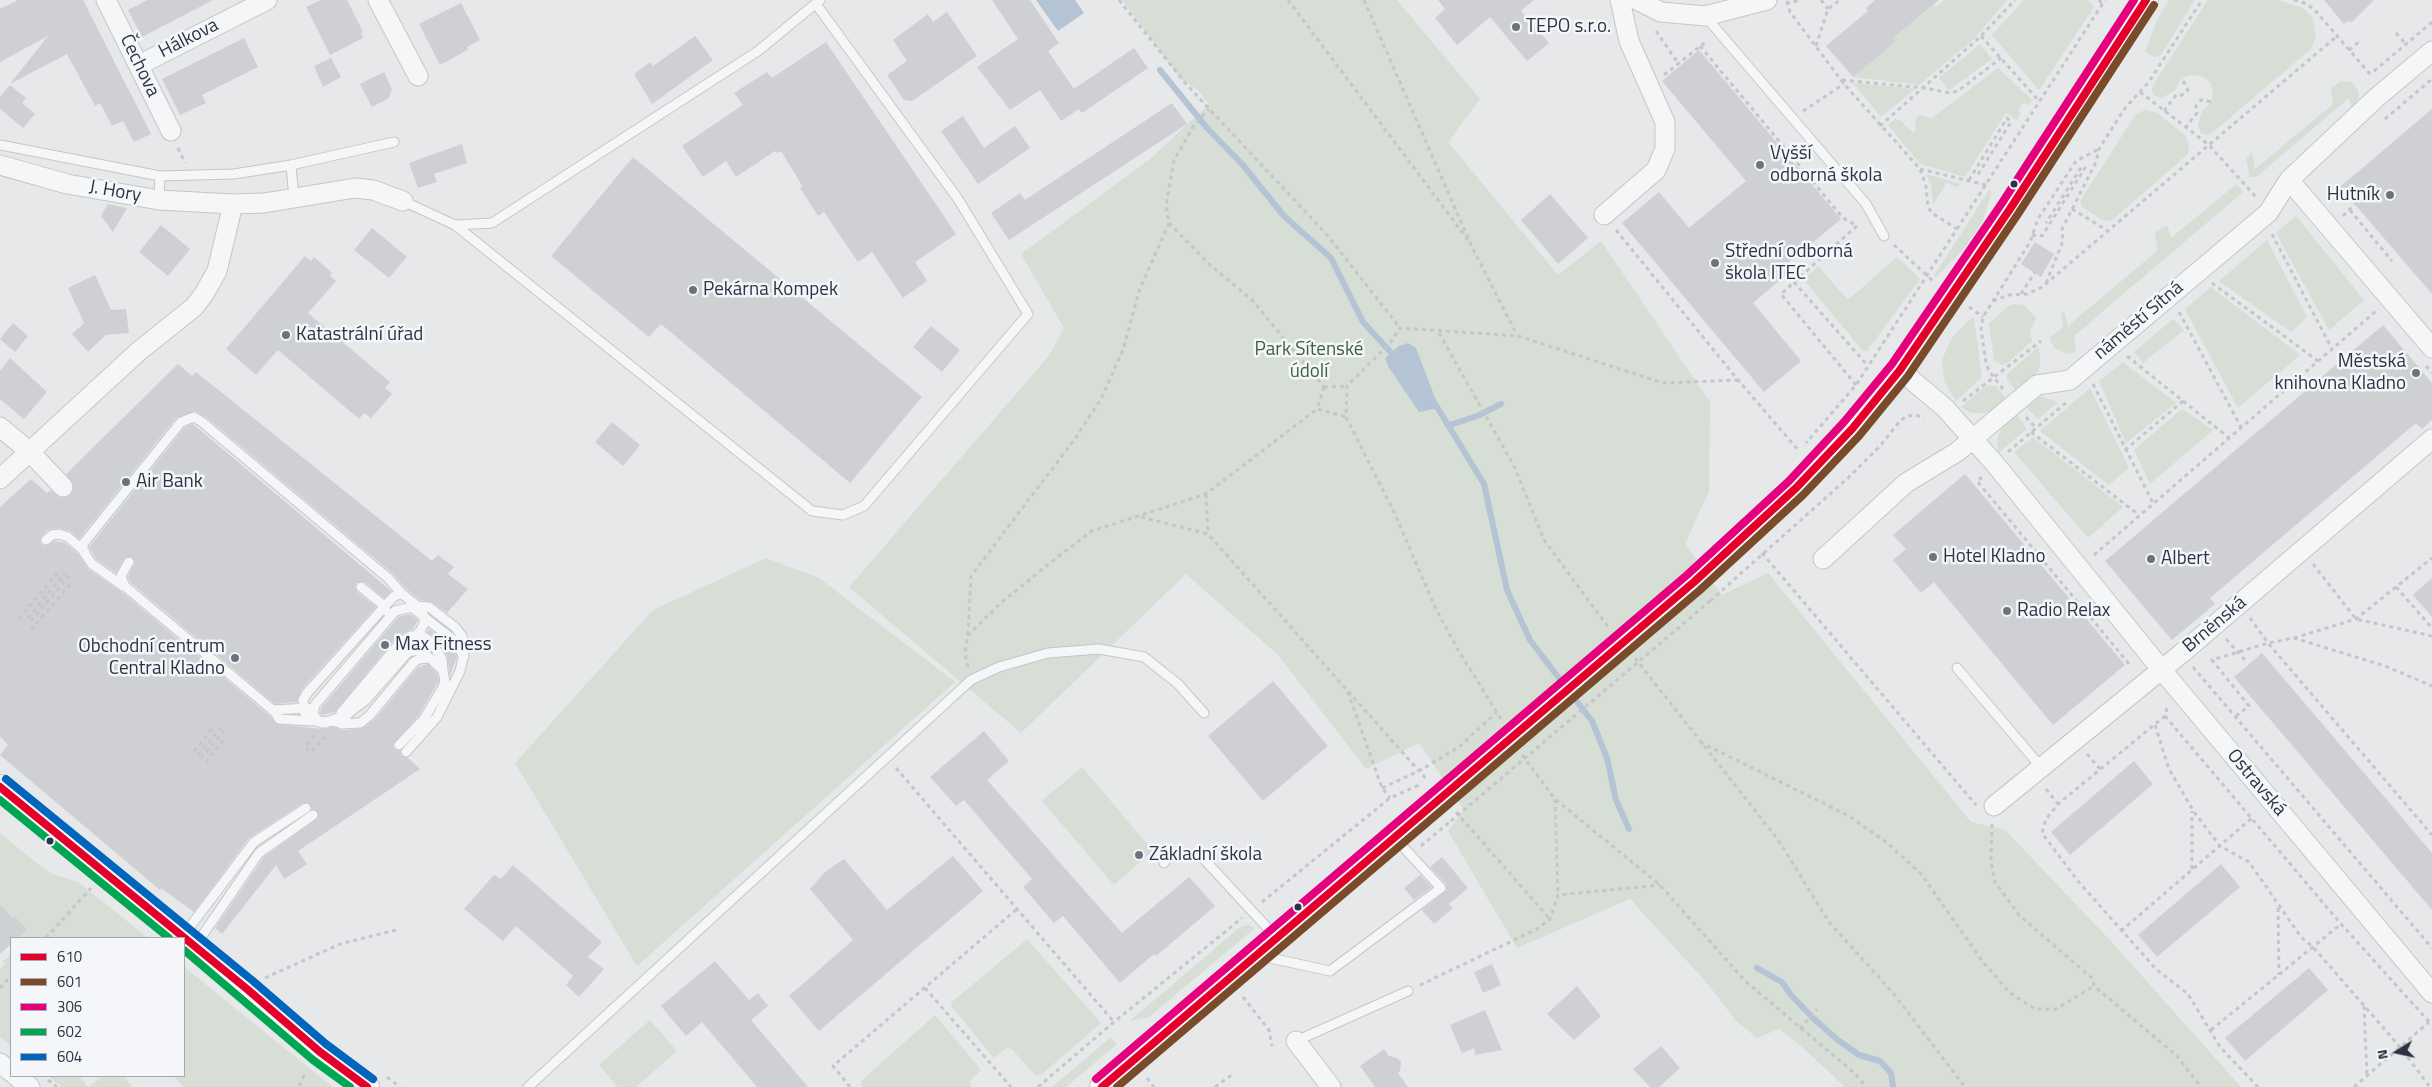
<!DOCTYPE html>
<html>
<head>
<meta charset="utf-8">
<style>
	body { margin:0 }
	#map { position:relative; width:2432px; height:1087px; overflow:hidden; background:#e6e8ea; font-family:"Titillium Web",sans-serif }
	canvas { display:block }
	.legend { position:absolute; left:10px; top:937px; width:175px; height:140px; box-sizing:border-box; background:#f4f6f9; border:1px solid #a4a8b1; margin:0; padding:6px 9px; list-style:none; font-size:15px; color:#2b3445 }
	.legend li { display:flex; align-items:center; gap:10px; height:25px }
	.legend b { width:25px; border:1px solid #a4a8b1 }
	.north { position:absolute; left:2372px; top:1027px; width:50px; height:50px; -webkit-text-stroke:4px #f4f6f9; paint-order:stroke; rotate:260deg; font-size:14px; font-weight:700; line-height:20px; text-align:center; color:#2b3445 }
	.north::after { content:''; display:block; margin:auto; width:18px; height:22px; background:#2b3445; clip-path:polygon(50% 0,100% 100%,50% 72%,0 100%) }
</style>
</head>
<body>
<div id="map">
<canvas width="2432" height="1087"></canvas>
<ul class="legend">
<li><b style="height:6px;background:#e4002b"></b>610</li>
<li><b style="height:6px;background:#7a4b2a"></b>601</li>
<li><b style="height:6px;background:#e5007d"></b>306</li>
<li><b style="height:6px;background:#00a651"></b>602</li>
<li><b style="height:6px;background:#0065bd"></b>604</li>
</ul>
<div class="north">N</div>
</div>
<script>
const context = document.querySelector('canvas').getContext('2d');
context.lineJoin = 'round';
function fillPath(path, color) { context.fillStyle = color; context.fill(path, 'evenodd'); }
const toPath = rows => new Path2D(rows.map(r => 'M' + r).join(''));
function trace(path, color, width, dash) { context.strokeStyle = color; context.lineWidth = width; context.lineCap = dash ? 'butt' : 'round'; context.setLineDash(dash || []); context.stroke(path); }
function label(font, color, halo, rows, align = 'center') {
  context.font = font + ' "Titillium Web",sans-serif'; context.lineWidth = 5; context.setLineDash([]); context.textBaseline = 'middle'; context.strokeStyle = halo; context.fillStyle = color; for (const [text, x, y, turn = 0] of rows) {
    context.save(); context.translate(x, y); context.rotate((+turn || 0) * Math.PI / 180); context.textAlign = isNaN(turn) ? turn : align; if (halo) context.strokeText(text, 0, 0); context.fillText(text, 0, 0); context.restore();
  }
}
const green = toPath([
	[1122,0,1397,0,1480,99,1448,142,1558,275,1601,241,1710,402,1709,491,1685,544,1722,595,1768,573,1971,822,2005,830,2109,939,2241,1087,1845,1087,1802,1047,1779,1029,1757,1038,1736,1021,1708,984,1630,899,1517,948,1448,831,1464,810,1419,743,1366,769,1279,656,1186,574,1021,733,849,587,1048,357,1064,328,1021,254,1149,160,1209,104,1198,90,1181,79],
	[1945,0,2007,0,1975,38,1919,85,1853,77,1894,42,1892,39,1934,5,1936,7],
	[2024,0,2088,0,2094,7,2039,90,1992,35],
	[2169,0,2195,0,2160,56,2154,57,2145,51,2158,18],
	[2208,0,2278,0,2303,8,2312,16,2316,36,2311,49,2212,133,2207,135,2201,133,2198,125,2202,111,2210,104,2213,94,2211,84,2204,77,2195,75,2186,76,2179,82,2175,90,2162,98,2155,96,2152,91,2153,85],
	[1980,44,1992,59,1949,90,1939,78],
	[1998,68,2032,100,2029,105,2023,103,2018,112,2021,113,2017,120,2006,113,1965,177,1920,164,1888,125,1895,119,1900,120,1913,133,1916,130,1915,121,1918,115,1932,118],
	[2341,81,2351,82,2358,90,2359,98,2353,112,2349,98,2256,177,2250,177,2246,159,2252,153,2255,169,2333,104,2331,88],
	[1853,83,1915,89,1881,117],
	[2145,110,2157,113,2186,136,2189,148,2187,155,2112,220,2104,221,2082,207,2080,201,2136,114],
	[1926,174,1961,184,1956,187,1947,182,1933,205,1931,185],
	[2237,185,2243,192,2074,336,2076,352,2065,354,2054,347,2049,338,2063,327,2061,315,2062,312,2065,314,2068,326,2158,250,2155,233,2167,225,2171,238,2234,186],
	[1989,190,1992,192,1982,223,1963,250,1936,277,1934,276],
	[2296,216,2364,300,2329,330,2276,233],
	[2267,240,2307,317,2291,332,2219,281],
	[1897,257,1920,279,1867,351,1863,351,1804,280,1818,266,1848,300],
	[2211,287,2300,355,2238,408,2185,309],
	[2015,304,2024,305,2036,318,2030,332,2032,341,2008,363,2002,365,1994,360,1989,324,2008,306],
	[1974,318,1982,377,1956,401,1944,381,1942,360,1951,339,1970,319],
	[2173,319,2184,330,2143,363,2134,352],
	[2038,347,2041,360,2038,372,2016,391,2007,380,2007,374],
	[2123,362,2176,403,2126,443,2099,381],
	[1987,385,1996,386,2006,399,1992,410,1985,413,1971,413,1961,407],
	[2090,388,2129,468,2109,485,2040,431],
	[2040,396,2058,402,2038,419,2026,407],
	[2182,409,2213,430,2150,484,2134,450],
	[2017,415,2027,429,1998,453,1997,443,1999,433,2008,422],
	[2033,437,2123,507,2088,538,2014,452],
	[766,558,819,578,955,682,637,966,515,763,653,610],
	[1082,767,1153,851,1114,885,1042,801],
	[0,833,44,869,55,875,78,882,148,938,18,938,27,930,15,916,12,918,0,904],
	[1248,925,1255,928,1149,1017,1130,1021,1240,927],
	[1027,939,1101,1023,1041,1075,1035,1075,1012,1049,1007,1048,994,1058,951,1006,952,1002],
	[11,954,11,1046,0,1037,0,969,5,964,3,961],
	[184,967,333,1087,184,1087,174,1076,184,1076],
	[935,1015,981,1070,970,1081,971,1087,862,1087,861,1081],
	[650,1020,677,1051,636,1087,618,1087,599,1065],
	[1111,1037,1117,1044,1066,1087,1052,1087],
	[48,1076,79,1076,88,1087,62,1087],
	[103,1076,123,1076,132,1087,89,1087]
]);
const water = toPath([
	[1036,0,1075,0,1084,13,1058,31],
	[1408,343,1416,348,1439,408,1419,412,1388,366,1385,358,1399,346]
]);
const stream = toPath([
	[1160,70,1207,128,1242,164,1284,216,1331,258,1363,322,1396,358],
	[1434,402,1484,484,1507,590,1530,640,1565,686],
	[1450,425,1477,416,1501,404],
	[1571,694,1592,721,1607,758,1616,800,1629,829],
	[1757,968,1782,982,1791,995,1814,1019,1838,1040,1859,1055,1880,1061,1891,1073,1893,1087]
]);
const building = toPath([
	[18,0,83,0,151,134,134,142,123,121,112,126,100,103,95,106,67,54,10,84,48,36,0,62,0,9],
	[147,0,213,0,142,37,128,10],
	[321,0,347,0,363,32,361,33,363,38,330,55,306,7],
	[992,0,1030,0,1059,43,1048,51,1074,89,1134,48,1148,68,1082,113,1079,109,1061,121,1040,90,1010,110,977,67,1018,39],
	[1438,0,1534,0,1521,11,1549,43,1527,61,1490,17,1457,45,1435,18,1445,9],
	[1875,0,1939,0,1892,39,1895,42,1853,77,1826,46,1868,11,1866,8],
	[2324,0,2374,0,2352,22,2347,21,2344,24],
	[461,3,480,40,467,47,468,50,440,65,419,24],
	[947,12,977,56,912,101,904,100,887,75,907,61,893,40,928,14,933,22],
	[695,36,713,60,652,104,634,74,650,62,653,66],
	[244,38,258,67,202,95,206,103,180,115,162,79],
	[826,42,956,234,915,262,927,281,903,298,872,252,858,262,824,212,818,216,800,188,803,187,781,151,777,153,775,151,736,177,726,161,703,177,682,146,743,105,734,93,767,72,772,78],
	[1699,50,1841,219,1787,264,1792,270,1753,303,1801,361,1764,392,1622,223,1659,192,1689,228,1746,181,1662,81],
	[331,58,341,77,323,87,314,66],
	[384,72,392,89,389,98,372,107,360,84],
	[10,85,26,98,22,103,35,114,23,128,0,109,0,97],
	[1172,103,1187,124,1009,240,991,213,1020,193,1025,200],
	[2432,109,2432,294,2340,187],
	[963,116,984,148,1015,126,1030,148,978,184,941,131],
	[462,144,467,163,434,174,437,182,418,188,409,163],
	[633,157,922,397,850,483,661,324,649,337,551,256],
	[1550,194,1588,238,1558,264,1521,220],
	[108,204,127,208,113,232,101,216],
	[161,225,190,249,168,276,139,252],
	[372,228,407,257,389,278,354,250],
	[2035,242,2054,254,2041,277,2021,264],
	[305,256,311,261,314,257,332,273,330,276,336,281,308,313,390,382,385,388,392,394,371,418,364,413,359,419,278,350,256,375,226,349],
	[95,275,111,310,126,309,129,333,106,335,88,352,72,334,84,323,68,288],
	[13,323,28,336,15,352,0,339],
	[2383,325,2432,383,2432,420,2422,429,2416,423,2210,598,2215,604,2172,640,2105,561],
	[931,326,960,350,942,372,913,347],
	[10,358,47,392,24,419,0,399,0,371],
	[178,364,192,376,196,372,432,561,438,555,454,567,448,574,468,589,447,613,432,602,420,600,406,589,392,573,206,417,195,411,176,418,79,539,70,531,59,528,48,530,42,536,40,542,44,546,55,541,65,543,78,554,88,569,123,593,270,716,276,724,321,729,333,727,342,730,361,729,374,720,418,667,428,664,437,674,439,681,436,686,419,715,393,744,394,749,400,751,402,756,408,758,420,769,298,851,307,864,284,879,276,865,222,934,215,928,264,857,318,818,318,812,312,809,309,803,303,803,249,838,194,912,161,888,160,890,0,755,8,745,0,736,0,507,31,479,47,493,50,490,60,498,70,495,74,485,66,474],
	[612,422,640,445,623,466,595,442],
	[193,424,391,591,384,598,365,582,356,583,355,587,357,592,376,607,302,689,297,702,275,704,130,582,128,577,135,562,132,557,125,557,116,573,97,560,89,547,185,427],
	[1965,474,2125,665,2053,725,1934,582,1921,593,1893,560,1906,549,1893,535],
	[2432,578,2432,617,2413,595],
	[410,614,418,620,413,629,406,631,394,640,335,712,322,715,320,713,321,708,398,617],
	[429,629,450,645,457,657,450,676,447,656,436,638,427,632],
	[2262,653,2432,853,2432,910,2234,677],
	[1273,681,1328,746,1263,801,1208,736],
	[984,731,1009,761,987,780,1122,933,1189,877,1215,906,1156,956,1154,954,1120,983,1063,916,1054,923,1023,887,1032,879,964,800,956,806,930,777],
	[2134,761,2153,784,2070,855,2051,832],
	[953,856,983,891,819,1031,789,996,853,940,810,889,825,872,844,859,887,910],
	[1442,857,1468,888,1449,904,1453,908,1434,924,1422,910,1447,890,1446,884,1430,867],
	[2221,864,2240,887,2157,957,2138,935],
	[513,865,602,942,588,957,604,969,579,997,566,985,573,976,516,926,503,941,464,909,494,875,501,879],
	[1420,875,1432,887,1414,900,1404,888],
	[0,904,12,918,15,916,27,930,18,938,11,938,11,944,0,954],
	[715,961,749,1000,758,993,768,1006,751,1020,808,1087,757,1087,702,1022,686,1036,661,1006],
	[1492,964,1501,985,1483,993,1474,972],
	[2309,968,2328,990,2245,1061,2225,1038],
	[1577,986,1601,1016,1574,1040,1547,1014],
	[1485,1010,1502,1050,1475,1055,1474,1048,1462,1053,1450,1025],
	[1661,1046,1680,1068,1659,1087,1650,1087,1633,1069],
	[1384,1049,1389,1056,1397,1058,1401,1062,1400,1071,1398,1073,1408,1087,1375,1087,1360,1066]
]);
const path = toPath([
	[1119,0,1186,84,1328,236,1400,328],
	[1288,0,1468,240],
	[1364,0,1471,245,1517,335],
	[1821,0,1828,9],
	[2099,0,2102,4],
	[2294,0,2304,3,2314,9,2369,73,2373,72,2432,22],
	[1787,1,1790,12,1844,84,1920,169,1926,186,1928,207,1932,213,1957,229,1856,385,1806,443],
	[1786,4,1800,0],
	[1656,31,1678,63],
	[2396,33,2406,44],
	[1981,36,2039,101],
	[1700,46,1843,218,1857,226],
	[1816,46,1828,9,1840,0],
	[2349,50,2360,41],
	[1664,75,1708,40],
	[1842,80,1924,88,1951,93,1958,91,2001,58],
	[2140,92,2209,145,2256,197],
	[1803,111,1844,84],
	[2164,111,2176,95,2182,95,2188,90,2182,79],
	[2385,119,2432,79],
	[1880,126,1981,36,2015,0],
	[2185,128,2197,113,2196,106,2201,100,2212,102],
	[178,148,185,163],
	[1920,169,1986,185],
	[1969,180,2007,118,2011,122,1977,176],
	[2072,209,2108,231],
	[2350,210,2392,261],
	[2343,216,2355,204],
	[1169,223,1210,265,1252,300,1324,387],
	[1957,229,2105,0],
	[1616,230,1738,380,1799,451],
	[2272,234,2332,349],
	[2032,235,2042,236,2085,168,2082,166,2046,223],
	[1894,245,1935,283],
	[1794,282,1868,366],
	[2046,283,2063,241,2062,229,2096,162,2099,149,2125,108,2148,83,2202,0],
	[2212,283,2318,361],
	[2021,294,2035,272],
	[1993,301,2008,295,2027,294,2042,287,2337,36],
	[1969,307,1983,317],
	[2179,312,2241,427],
	[1439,333,1514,466,1544,540,1608,627],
	[2127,356,2229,438],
	[2426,366,2432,373],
	[2093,384,2153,503],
	[1856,385,1781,294,1860,223],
	[1324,387,1317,409,1346,417],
	[1324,387,1347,386],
	[2003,389,1989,371,1986,363,1981,329,1983,317,2030,242,2038,219,2076,161,2099,149],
	[1963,401,2041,341],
	[2026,417,2036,428],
	[2031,432,2139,515],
	[2125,450,2183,401],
	[2008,452,2068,401],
	[1982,477,1977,481,2130,665],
	[1206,494,1208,534],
	[1141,517,1208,534,1428,781],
	[1762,553,1976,805],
	[2094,555,2376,311],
	[2313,564,2356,619,2432,636],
	[2396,587,2432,628],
	[1710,601,1848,478,1880,446,1900,421,1907,416,1916,415,1924,418],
	[28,618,65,573],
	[2250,618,2268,643,2432,835],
	[19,619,59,571],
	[31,621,69,576],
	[31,630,73,581],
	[968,635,971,576,1074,440,1101,399,1123,350,1139,291,1169,223,1166,206,1174,160,1195,124,1209,109],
	[2294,638,2356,619,2432,558],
	[2226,639,2245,660],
	[1635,658,1779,841,1829,922,1893,993,1965,1087],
	[968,667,965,653,968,635,1003,601,1055,559,1092,531,1206,494,1317,409],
	[2193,667,2432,948],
	[1348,692,1382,788,1390,798],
	[2167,708,2165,716,2058,804,2046,819,2042,833,2077,880,2156,969,2188,994,2220,1047,2258,1087],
	[2165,716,2341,924,2432,1025],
	[2236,716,2249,706,2212,660,2268,643,2294,638,2385,666,2432,686],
	[1501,719,1457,648,1435,607,1394,512,1346,417,1347,386,1391,342,1400,328,1518,336,1663,383,1738,380],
	[2155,725,2169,769,2194,812,2220,846,2249,862,2301,937,2313,947,2400,1047,2430,1087],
	[315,736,305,747,311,752,324,738,327,740],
	[1700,742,1849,816,1886,842,1921,874,1983,962,2010,993,2035,1009,2056,1009,2094,986],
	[194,751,214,727],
	[2087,754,2100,769],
	[198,755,220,728],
	[1522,755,1555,799,1660,885,1745,981,1851,1070,1867,1087],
	[201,758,224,731],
	[206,762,226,737],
	[896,768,1114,1022],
	[1382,788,1419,771,1459,747,1497,712],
	[2046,789,2058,804],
	[1555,799,1558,895],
	[1456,812,1550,919],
	[1992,824,1991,862,1995,882,2019,915,2093,979,2094,986,2177,1056,2201,1087],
	[1421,846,1451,821],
	[2192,869,2192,811],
	[1262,902,1390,798,1419,785],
	[2278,908,2279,975],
	[2121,931,2252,818],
	[46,938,91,888],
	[265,978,340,944,396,930],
	[1420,985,1537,929,1550,919,1558,895,1660,885],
	[0,988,11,976],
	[925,988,1011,1087],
	[1243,997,1269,1030,1272,1046],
	[2364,1006,2367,1075],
	[1800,1029,1817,1009],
	[2211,1030,2341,924],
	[387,1077,400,1087],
	[1147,1078,1154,1087],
	[48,1080,57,1087],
	[299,1086,306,1072],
	[850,1087,833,1066,1017,909],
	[1038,1087,1114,1022,1242,918],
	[1215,1087,1233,1074],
	[2354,1087,2429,1022]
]);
const service = toPath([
	[1705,16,1866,204,1884,236],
	[0,145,160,176],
	[294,199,291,165,394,142],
	[159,200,160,176,234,174,291,165],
	[403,201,455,225,492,223,758,51,820,0],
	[455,225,812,511,843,515,864,506,1028,314,958,199,816,4],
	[46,540,52,535,59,534,68,537,85,552],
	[121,583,275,712,279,719,311,721],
	[123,586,92,564,83,551,83,544,181,422,194,417,202,422,388,578,402,594],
	[125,587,121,576,129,562],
	[361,587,382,604,386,611],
	[430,658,417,650,408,652,366,700,350,712,343,716,329,721,319,722,307,719,305,714,303,700,307,693,394,596,402,594,420,608,424,616,424,624,420,631,350,712,346,717,326,723,321,723,316,718,313,714,315,705,395,611,412,607,429,621,446,634,455,641,464,657],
	[1957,668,2041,767],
	[272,710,308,708],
	[341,713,399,644,410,636,421,635,431,642,442,659,443,670],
	[336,722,342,724,360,723,369,716,414,662,419,659,430,658,443,671,445,682,442,689,424,719,399,745],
	[406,752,437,717,460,671,465,649,462,636,455,627,429,607,416,606],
	[1164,863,1169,856,1189,854,1201,856,1275,936],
	[183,936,254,842,306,808],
	[195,946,259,853,313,815],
	[1261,956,1330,971,1441,888,1394,837],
	[1296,1041,1408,991],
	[528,1087,971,680,999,667,1048,653,1099,649,1144,657,1178,684,1204,713]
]);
const minor = toPath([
	[106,0,171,131],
	[378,0,418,76],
	[1637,0,1661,12,1705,16,1767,0],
	[139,65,267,0],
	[0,165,67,184,159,200,233,204,264,203,355,188,373,190,403,201],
	[2289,180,2432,348],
	[1604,215,1656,170,1665,149,1665,122,1629,41,1620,0],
	[1900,370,1945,408,1995,464,2161,669,2432,993],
	[0,427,30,452,63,487],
	[0,479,139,351,194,307,204,294,217,271,233,204],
	[1823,559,1906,483,1957,452,2037,385,2070,380,2268,213,2289,180,2376,98,2432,51],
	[1994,806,2182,653,2432,439],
	[1296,1041,1331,1087],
	[0,1063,11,1072],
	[16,1076,30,1087]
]);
const tertiary = toPath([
	[1694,582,1796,488,1852,429,1900,370,2010,209,2146,0],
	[0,787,247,989,320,1052,367,1087],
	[1102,1087,1435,802]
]);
const pathBridge = toPath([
	[1451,821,1710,601]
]);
const tertiaryBridge = toPath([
	[1435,802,1694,582]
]);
const bus1 = toPath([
	[0,787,247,989,320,1052,367,1087],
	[1102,1087,1694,582,1796,488,1852,429,1900,370,2010,209,2146,0]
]);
const bus2 = toPath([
	[1117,1087,1700,590,1803,495,1859,436,1908,376,2018,214,2154,5]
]);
const bus3 = toPath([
	[1096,1079,1687,575,1789,481,1844,422,1892,364,2002,203,2134,0]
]);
const bus4 = toPath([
	[0,800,169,938],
	[184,950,313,1060,350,1087]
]);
const bus5 = toPath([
	[6,779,253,981,326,1044,373,1079]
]);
const markers = [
	[1516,27,5,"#6c737f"],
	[1760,165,5,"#6c737f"],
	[2014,184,4.5,"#2b3445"],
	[2390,195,5,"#6c737f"],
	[1715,263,5,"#6c737f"],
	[693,290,5,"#6c737f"],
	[286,335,5,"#6c737f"],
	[2416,373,5,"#6c737f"],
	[126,482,5,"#6c737f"],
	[1933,557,5,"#6c737f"],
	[2151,559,5,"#6c737f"],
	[2007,611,5,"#6c737f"],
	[385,645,5,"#6c737f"],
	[235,658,5,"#6c737f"],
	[50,841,4.5,"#2b3445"],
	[1139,855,5,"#6c737f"],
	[1298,907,4.5,"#2b3445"]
];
const poiNames = [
	["TEPO s.r.o.",1526,27],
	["Vyšší",1770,154],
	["odborná škola",1770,176],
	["Hutník",2380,195,"right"],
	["Střední odborná",1725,252],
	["škola ITEC",1725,274],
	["Pekárna Kompek",703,290],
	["Katastrální úřad",296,335],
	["Městská",2406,362,"right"],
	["knihovna Kladno",2406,384,"right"],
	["Air Bank",136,482],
	["Hotel Kladno",1943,557],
	["Albert",2161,559],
	["Radio Relax",2017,611],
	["Max Fitness",395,645],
	["Obchodní centrum",225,647,"right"],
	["Central Kladno",225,669,"right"],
	["Základní škola",1149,855]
];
const streetNames = [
	["Hálkova",189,39,-27],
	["Čechova",139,66,64],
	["J. Hory",115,192,10],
	["náměstí Sítná",2139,321,-40],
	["Brněnská",2215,625,-40],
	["Ostravská",2256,783,50]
];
const parkNames = [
	["Park Sítenské",1309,350],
	["údolí",1309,372]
];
fillPath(green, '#d6ded6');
fillPath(water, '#b4c4d5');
trace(stream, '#b4c4d5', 6);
fillPath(building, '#ced0d3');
trace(service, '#c4c6c8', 11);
trace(minor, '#c4c6c8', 21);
trace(tertiary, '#c4c6c8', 26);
trace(path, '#c5c6ca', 3, [4, 4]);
trace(service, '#f5f6f7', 9);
trace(minor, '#f5f6f7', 19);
trace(tertiary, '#f5f6f7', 24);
trace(tertiaryBridge, '#c4c6c8', 26, []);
trace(pathBridge, '#c5c6ca', 3, [4, 4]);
trace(tertiaryBridge, '#f5f6f7', 24);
trace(bus1, '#e4002b', 8);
trace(bus2, '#7a4b2a', 8);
trace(bus3, '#e5007d', 8);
trace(bus4, '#00a651', 8);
trace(bus5, '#0065bd', 8);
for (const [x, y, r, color] of markers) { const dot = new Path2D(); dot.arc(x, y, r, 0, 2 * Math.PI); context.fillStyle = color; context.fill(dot); trace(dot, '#f4f6f9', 2); }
label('19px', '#2b3445', '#f4f6f9', poiNames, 'left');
label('19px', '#2b3445', '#f4f6f9', streetNames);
label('19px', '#3f6138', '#f4f6f9', parkNames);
</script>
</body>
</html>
